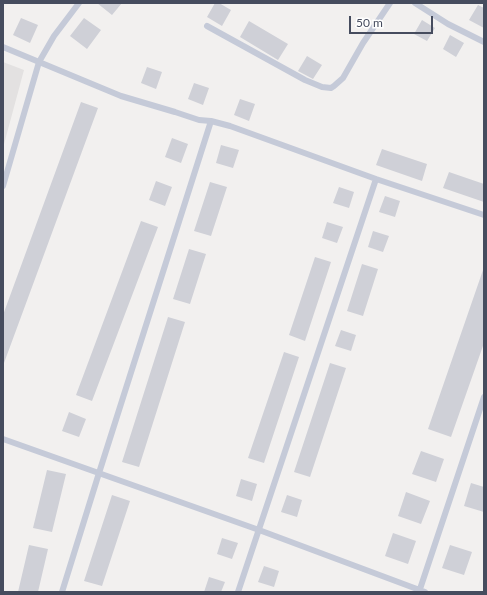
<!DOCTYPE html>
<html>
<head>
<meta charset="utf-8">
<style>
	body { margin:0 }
	#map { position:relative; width:487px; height:595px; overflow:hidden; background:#f2f0ef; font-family:Lato,sans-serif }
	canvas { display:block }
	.frame { position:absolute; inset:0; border:4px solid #464c5e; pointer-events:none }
	.scale { position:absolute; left:349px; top:16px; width:84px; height:18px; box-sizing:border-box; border:2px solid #464c5e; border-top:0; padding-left:5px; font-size:12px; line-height:14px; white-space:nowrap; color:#464c5e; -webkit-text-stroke:3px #fff; paint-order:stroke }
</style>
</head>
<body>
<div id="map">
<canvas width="487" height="595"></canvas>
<div class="frame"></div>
<div class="scale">50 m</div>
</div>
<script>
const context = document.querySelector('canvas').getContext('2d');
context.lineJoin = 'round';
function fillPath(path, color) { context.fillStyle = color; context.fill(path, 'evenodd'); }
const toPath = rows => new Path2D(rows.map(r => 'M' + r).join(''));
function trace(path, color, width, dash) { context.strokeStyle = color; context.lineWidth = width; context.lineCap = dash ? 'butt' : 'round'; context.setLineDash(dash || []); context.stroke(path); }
const education = toPath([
	[3,62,24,70,3,148]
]);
const building = toPath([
	[97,3,122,3,112,15],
	[215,3,219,3,231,10,222,26,207,17],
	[478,5,484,8,484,28,469,20],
	[21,18,38,25,30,43,13,35],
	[84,18,101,30,87,49,70,36],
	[422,20,435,28,427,41,414,34],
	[249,21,288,44,278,60,240,37],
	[450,35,464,43,456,57,443,49],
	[307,56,322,65,313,79,298,71],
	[147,67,162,72,156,89,141,83],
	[194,83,209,88,203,105,188,99],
	[240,99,255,104,249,121,234,115],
	[81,102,98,108,4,363,3,363,3,315],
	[172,138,188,144,181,163,165,157],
	[221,145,239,150,233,168,216,163],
	[382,149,427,164,422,181,376,165],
	[449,172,484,184,484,202,443,188],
	[156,181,172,187,165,206,149,200],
	[210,182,227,187,211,236,194,231],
	[339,187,354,192,349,208,333,203],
	[385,196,400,201,395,217,379,212],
	[141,221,158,227,92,401,76,395],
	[327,222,343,227,337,243,322,238],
	[373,231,389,236,383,252,368,247],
	[189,249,206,254,190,304,173,299],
	[315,257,331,262,305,341,289,335],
	[362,264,378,269,363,316,347,311],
	[483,270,484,271,484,343,451,437,428,429],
	[168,317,185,322,139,467,122,462],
	[341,330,356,335,351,351,335,346],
	[284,352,299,357,264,463,248,458],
	[330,363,346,368,310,477,294,472],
	[69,412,86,419,79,437,62,431],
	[421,451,444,459,436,482,412,474],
	[47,470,66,474,52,532,33,528],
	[241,479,257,484,252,501,236,496],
	[471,483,484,487,484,512,464,506],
	[406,492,430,501,421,524,398,516],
	[112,495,130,501,102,586,84,581],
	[287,495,302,500,297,517,281,512],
	[393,533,416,541,408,564,385,556],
	[222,538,238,543,232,559,217,554],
	[29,545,48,549,38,592,18,592],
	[450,545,472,552,464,575,442,568],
	[264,566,279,571,274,587,258,582],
	[209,577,225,582,221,592,204,592]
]);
const lane = toPath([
	[415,3,448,24,484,42],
	[207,26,305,80,322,87,331,88,334,86,343,78,363,43,390,3],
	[3,47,121,96,175,112,199,120,211,121,230,126,376,179,484,215],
	[3,186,39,62,54,36,79,3],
	[3,439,259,530,425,592],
	[62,592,99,473,211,121],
	[238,592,376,179],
	[419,592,484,397]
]);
fillPath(education, '#e3e1e1');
fillPath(building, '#cfd0d7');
trace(lane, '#c5cad8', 6);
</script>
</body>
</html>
